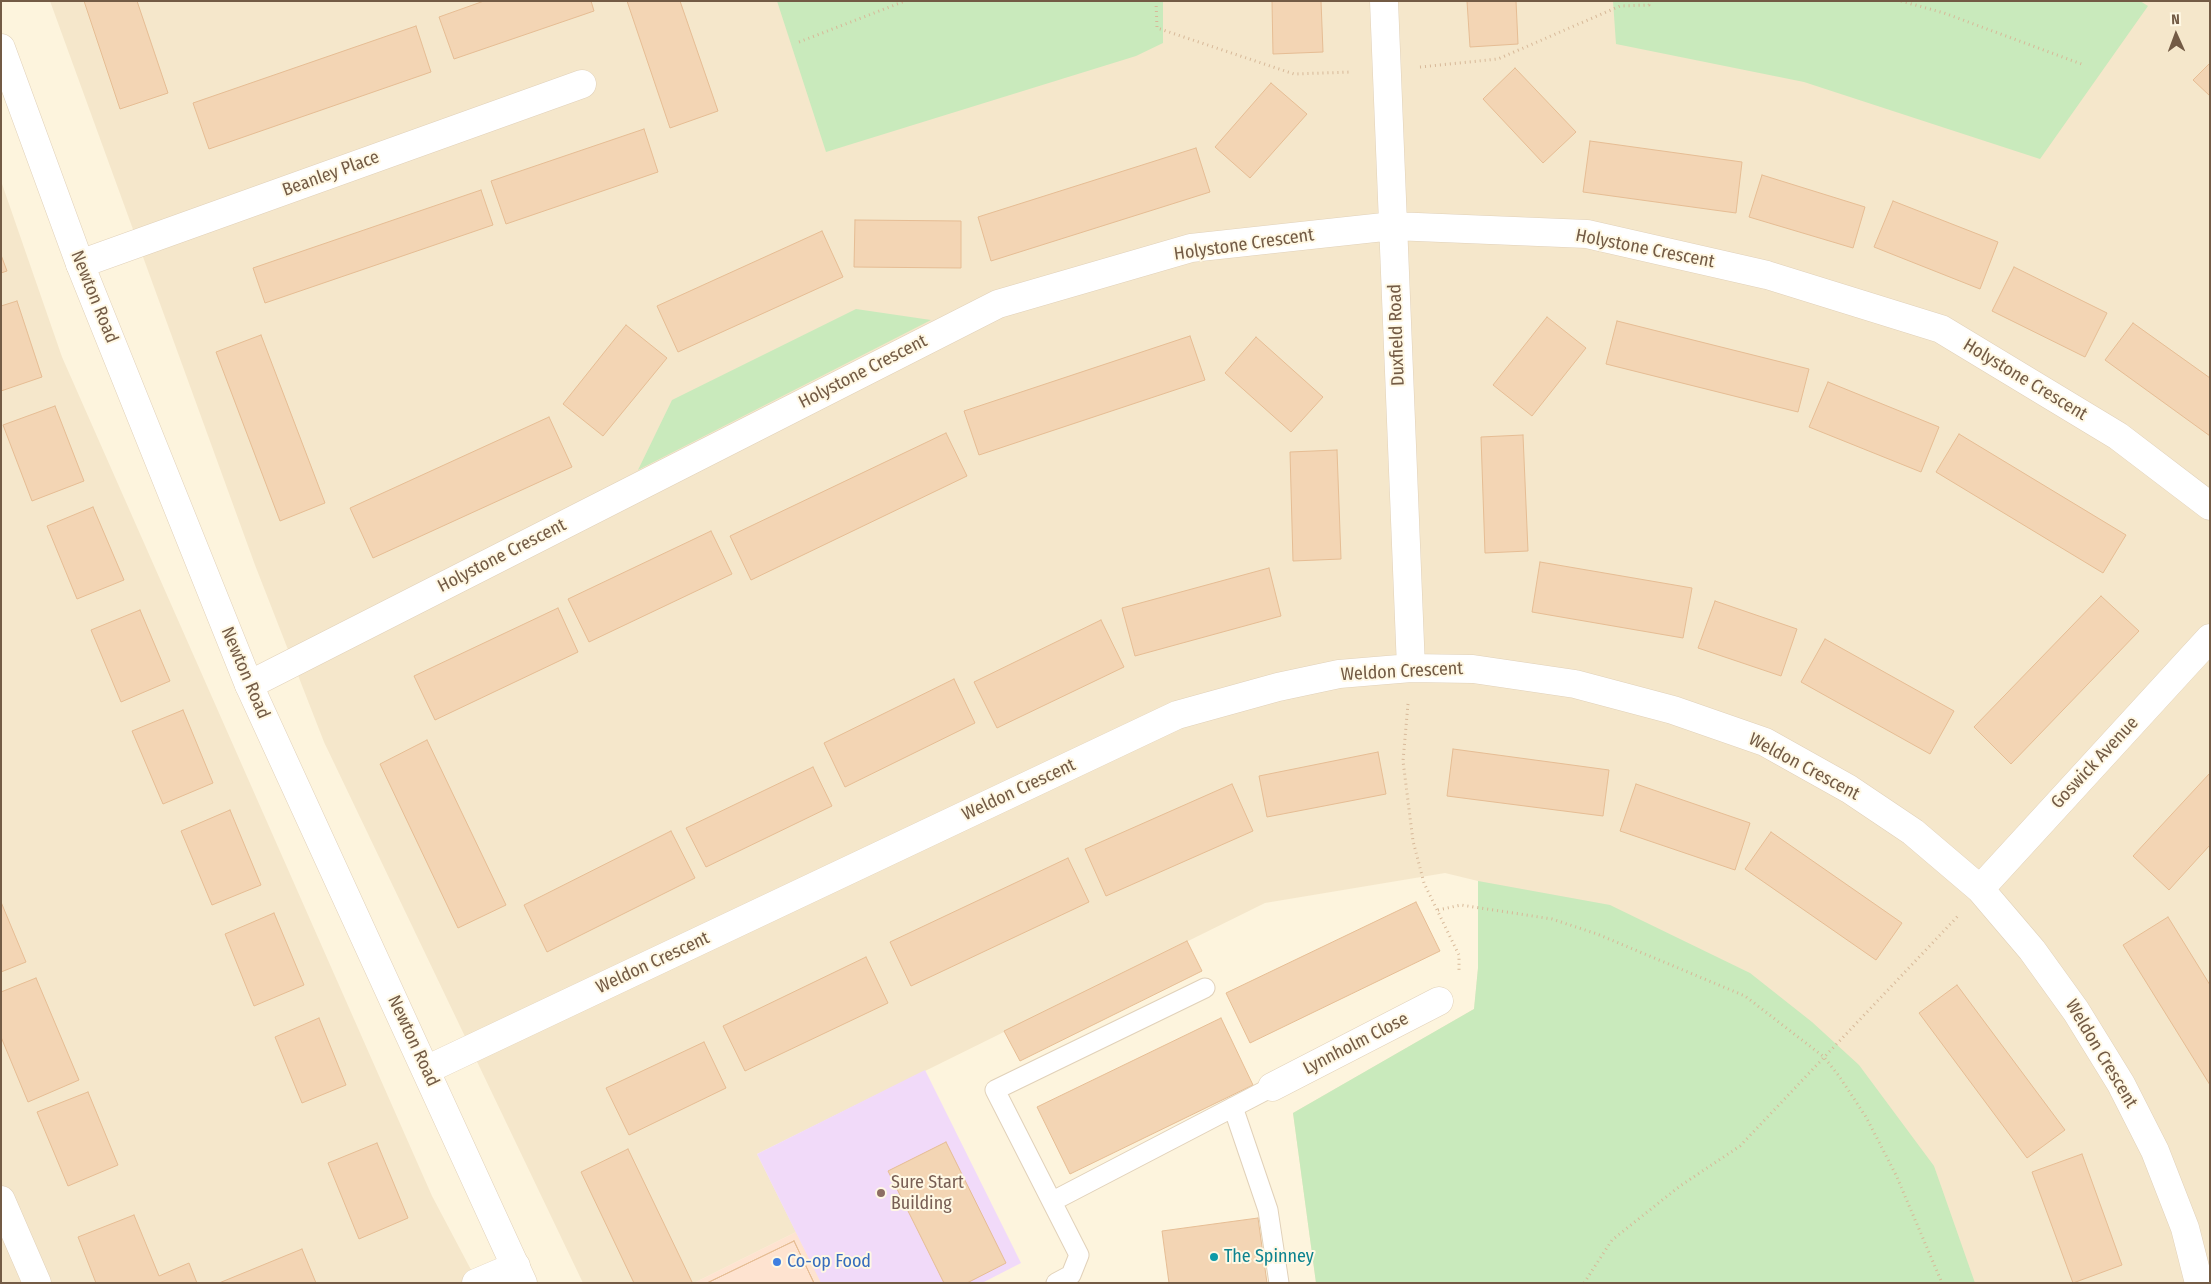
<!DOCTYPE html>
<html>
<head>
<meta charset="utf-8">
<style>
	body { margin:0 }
	#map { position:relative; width:2211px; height:1284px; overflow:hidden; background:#fdf4dd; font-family:"Fira Sans Condensed",sans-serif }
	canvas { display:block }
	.frame { position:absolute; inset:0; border:2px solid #735b45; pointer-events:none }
	.north { position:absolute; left:2151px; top:10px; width:50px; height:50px; -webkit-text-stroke:4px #fff8e4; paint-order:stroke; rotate:358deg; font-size:14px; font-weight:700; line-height:20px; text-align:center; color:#735b45 }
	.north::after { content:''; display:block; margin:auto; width:18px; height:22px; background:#735b45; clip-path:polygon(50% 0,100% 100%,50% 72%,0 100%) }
</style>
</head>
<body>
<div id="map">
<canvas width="2211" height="1284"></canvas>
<div class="frame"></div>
<div class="north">N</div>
</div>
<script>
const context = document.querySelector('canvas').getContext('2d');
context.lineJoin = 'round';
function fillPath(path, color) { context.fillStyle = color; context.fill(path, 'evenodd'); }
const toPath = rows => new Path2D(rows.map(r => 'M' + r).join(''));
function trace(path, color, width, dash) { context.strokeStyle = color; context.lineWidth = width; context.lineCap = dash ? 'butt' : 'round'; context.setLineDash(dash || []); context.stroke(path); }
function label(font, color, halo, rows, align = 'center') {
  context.font = font + ' "Fira Sans Condensed",sans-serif'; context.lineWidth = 4; context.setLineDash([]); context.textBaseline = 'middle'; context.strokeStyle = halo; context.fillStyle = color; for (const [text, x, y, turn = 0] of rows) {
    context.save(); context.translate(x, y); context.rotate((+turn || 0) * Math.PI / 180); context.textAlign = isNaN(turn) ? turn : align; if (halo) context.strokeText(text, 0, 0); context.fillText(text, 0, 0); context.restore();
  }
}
const residential = toPath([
	[50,1,2210,1,2210,1283,1316,1283,1293,1113,1474,1009,1478,968,1478,881,1445,873,1265,903,757,1154,796,1232,694,1283,583,1283,324,742,255,565],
	[1,181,62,357,432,1196,478,1283,1,1283]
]);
const commercial = toPath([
	[796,1232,822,1283,694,1283]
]);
const education = toPath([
	[925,1070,1021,1263,982,1283,821,1283,757,1154]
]);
const green = toPath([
	[777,1,1163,1,1163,43,1136,56,826,152],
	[1613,1,2140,1,2148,6,2040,159,1804,82,1616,44],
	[856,309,931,320,638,470,672,400],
	[1478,881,1610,905,1750,973,1812,1022,1859,1065,1934,1166,1975,1283,1316,1283,1293,1113,1474,1009,1478,968]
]);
const building = toPath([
	[84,1,137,1,168,93,120,109,84,1],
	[484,1,591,1,594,11,454,59,439,17,484,1],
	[627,1,680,1,718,111,670,128,627,1],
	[1272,1,1321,1,1323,52,1273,54,1272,1],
	[1467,1,1516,1,1518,44,1470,47,1467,1],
	[416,26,431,72,209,149,193,103,416,26],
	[2210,63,2210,96,2193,80,2210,63],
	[1515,68,1576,132,1543,163,1483,99,1515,68],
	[1271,83,1307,114,1250,178,1215,147,1271,83],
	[644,129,658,172,506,224,491,181,644,129],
	[1590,141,1742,162,1736,213,1583,192,1590,141],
	[1196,148,1210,192,991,261,978,217,1196,148],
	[1762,175,1865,207,1853,248,1749,217,1762,175],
	[481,190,493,225,265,303,253,268,481,190],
	[1893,201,1998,242,1980,289,1874,247,1893,201],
	[855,220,961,221,961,268,854,267,855,220],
	[822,231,843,277,678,352,657,306,822,231],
	[1,255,7,271,1,273,1,255],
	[2014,267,2107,313,2085,357,1992,311,2014,267],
	[17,301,42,377,1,391,1,306,17,301],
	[1547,317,1586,348,1532,416,1493,385,1547,317],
	[1617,321,1809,369,1798,412,1606,364,1617,321],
	[2133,323,2210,378,2210,436,2105,360,2133,323],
	[626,325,667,358,603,436,563,404,626,325],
	[261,335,325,503,280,521,216,352,261,335],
	[1190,336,1205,380,979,455,964,411,1190,336],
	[1256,337,1323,397,1291,432,1225,373,1256,337],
	[1828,382,1939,427,1921,472,1809,427,1828,382],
	[55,406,84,481,32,501,3,425,55,406],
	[549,417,572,467,373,558,350,508,549,417],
	[946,433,967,476,751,580,730,536,946,433],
	[1959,434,2126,535,2103,573,1936,472,1959,434],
	[1523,435,1528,551,1485,553,1481,437,1523,435],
	[1337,450,1341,559,1293,561,1290,452,1337,450],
	[93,507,124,580,77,599,47,526,93,507],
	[711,531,732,574,589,642,568,599,711,531],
	[1540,562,1692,588,1683,638,1532,612,1540,562],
	[1269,568,1281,616,1135,656,1122,608,1269,568],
	[2101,596,2139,631,2011,764,1974,727,2101,596],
	[1715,601,1797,629,1781,676,1698,648,1715,601],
	[558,608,578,652,435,720,414,676,558,608],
	[140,610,170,681,121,702,91,630,140,610],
	[1101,620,1124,667,997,728,974,682,1101,620],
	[1825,639,1954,711,1930,754,1801,682,1825,639],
	[954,679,975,723,845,787,824,743,954,679],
	[183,710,213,783,163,804,132,731,183,710],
	[427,740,506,905,458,928,380,764,427,740],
	[1453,749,1609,770,1603,816,1447,796,1453,749],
	[1378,752,1386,794,1267,817,1259,776,1378,752],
	[813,767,832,806,706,867,686,828,813,767],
	[2210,773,2210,845,2169,890,2133,856,2210,773],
	[1232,784,1253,831,1106,896,1085,849,1232,784],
	[1636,784,1750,823,1735,870,1620,831,1636,784],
	[230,810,261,885,212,905,181,831,230,810],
	[671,831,695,878,547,952,524,905,671,831],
	[1771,832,1902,923,1876,960,1745,869,1771,832],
	[1068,858,1089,902,911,986,890,942,1068,858],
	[1,902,26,962,1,972,1,902],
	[1416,902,1440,951,1250,1043,1226,993,1416,902],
	[274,913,304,985,254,1006,225,934,274,913],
	[2168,917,2210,985,2210,1085,2123,945,2168,917],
	[1187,941,1202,971,1020,1061,1004,1031,1187,941],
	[866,957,888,1003,745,1071,723,1026,866,957],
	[36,978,79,1080,28,1102,1,1037,1,992,36,978],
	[1957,985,2065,1130,2027,1158,1919,1013,1957,985],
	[319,1018,346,1085,302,1103,275,1037,319,1018],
	[1221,1018,1253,1085,1070,1174,1037,1107,1221,1018],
	[704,1042,726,1088,629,1135,606,1088,704,1042],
	[88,1092,118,1165,68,1186,37,1112,88,1092],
	[946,1142,1006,1263,967,1283,944,1283,888,1171,946,1142],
	[377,1143,408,1218,359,1239,328,1163,377,1143],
	[628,1149,692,1282,690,1283,634,1283,581,1172,628,1149],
	[2082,1154,2122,1265,2073,1283,2032,1172,2082,1154],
	[134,1215,159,1276,189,1263,197,1283,96,1283,78,1237,134,1215],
	[1258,1218,1267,1283,1169,1283,1162,1231,1258,1218],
	[794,1241,814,1283,707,1283,794,1241],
	[794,1241,814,1283,707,1283,794,1241],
	[302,1249,316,1283,219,1283,302,1249]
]);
const path = toPath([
	[1156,1,1157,28,1294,74,1352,72],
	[1901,1,1944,13,2084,65],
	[799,42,905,1],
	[1420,67,1498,59,1620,6,1649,5,1649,1],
	[1408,704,1403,761,1413,841,1424,883,1459,955,1459,972],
	[1438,910,1461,905,1552,919,1597,934,1745,996,1824,1057,1839,1076,1866,1117,1896,1175,1942,1283],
	[1584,1283,1612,1240,1680,1186,1740,1146,1958,916]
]);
const service = toPath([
	[1233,1107,1268,1210,1279,1283],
	[1053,1201,1272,1087],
	[1056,1283,1071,1275,1079,1255,995,1090,1205,988]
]);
const minor = toPath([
	[1384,1,1411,668],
	[80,264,582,84],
	[249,685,998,304,1191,248,1393,226,1587,234,1767,275,1941,329,2118,436,2210,506],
	[1980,889,2210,638],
	[426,1070,1177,715,1278,687,1339,674,1411,668,1473,669,1575,684,1673,710,1765,742,1849,789,1913,832,1980,889,2032,950,2076,1011,2121,1084,2155,1151,2185,1228,2199,1283],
	[1272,1087,1439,1001],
	[1,1200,37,1283],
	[476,1283,516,1266]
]);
const tertiary = toPath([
	[1,48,80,264,249,685,523,1283]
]);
const markers = [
	[881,1193,5,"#8d6e63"],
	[1214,1257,5,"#0f9aa8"],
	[777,1262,5,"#3f7fe0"]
];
const streetNames = [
	["Beanley Place",331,174,-20],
	["Holystone Crescent",1244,245,-8],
	["Holystone Crescent",1645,249,11],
	["Newton Road",94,297,68],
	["Duxfield Road",1397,335,-92],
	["Holystone Crescent",863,372,-27],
	["Holystone Crescent",2025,380,31],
	["Holystone Crescent",502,556,-27],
	["Weldon Crescent",1402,672,-3],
	["Newton Road",245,673,67],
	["Goswick Avenue",2095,763,-47],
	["Weldon Crescent",1804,767,28],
	["Weldon Crescent",1019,790,-25],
	["Weldon Crescent",653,963,-25],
	["Newton Road",413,1041,65],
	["Lynnholm Close",1356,1044,-27],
	["Weldon Crescent",2101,1054,59]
];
const educationNames = [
	["Sure Start",891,1183],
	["Building",891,1204]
];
const cultureNames = [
	["The Spinney",1224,1257]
];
const shopNames = [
	["Co-op Food",787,1262]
];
fillPath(residential, '#f5e7cb');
fillPath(commercial, '#fee3d0');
fillPath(education, '#f1daf9');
fillPath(green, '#c9eabc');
fillPath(building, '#f3d5b4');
trace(building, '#e6bd94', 1);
trace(service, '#e1d1b9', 21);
trace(minor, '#e1d1b9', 29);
trace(tertiary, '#e1d1b9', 29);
trace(path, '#d7b898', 3, [1, 4]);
trace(service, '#fff', 19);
trace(minor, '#fff', 28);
trace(tertiary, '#fff', 28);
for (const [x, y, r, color] of markers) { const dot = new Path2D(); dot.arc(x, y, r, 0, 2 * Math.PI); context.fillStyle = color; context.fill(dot); trace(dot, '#fff8e4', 2); }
label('18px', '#735b45', '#fff8e4', streetNames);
label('18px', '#785e54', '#fff8e4', educationNames, 'left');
label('18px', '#0d838f', '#fff8e4', cultureNames, 'left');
label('18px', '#366cbe', '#fff8e4', shopNames, 'left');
</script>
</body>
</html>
